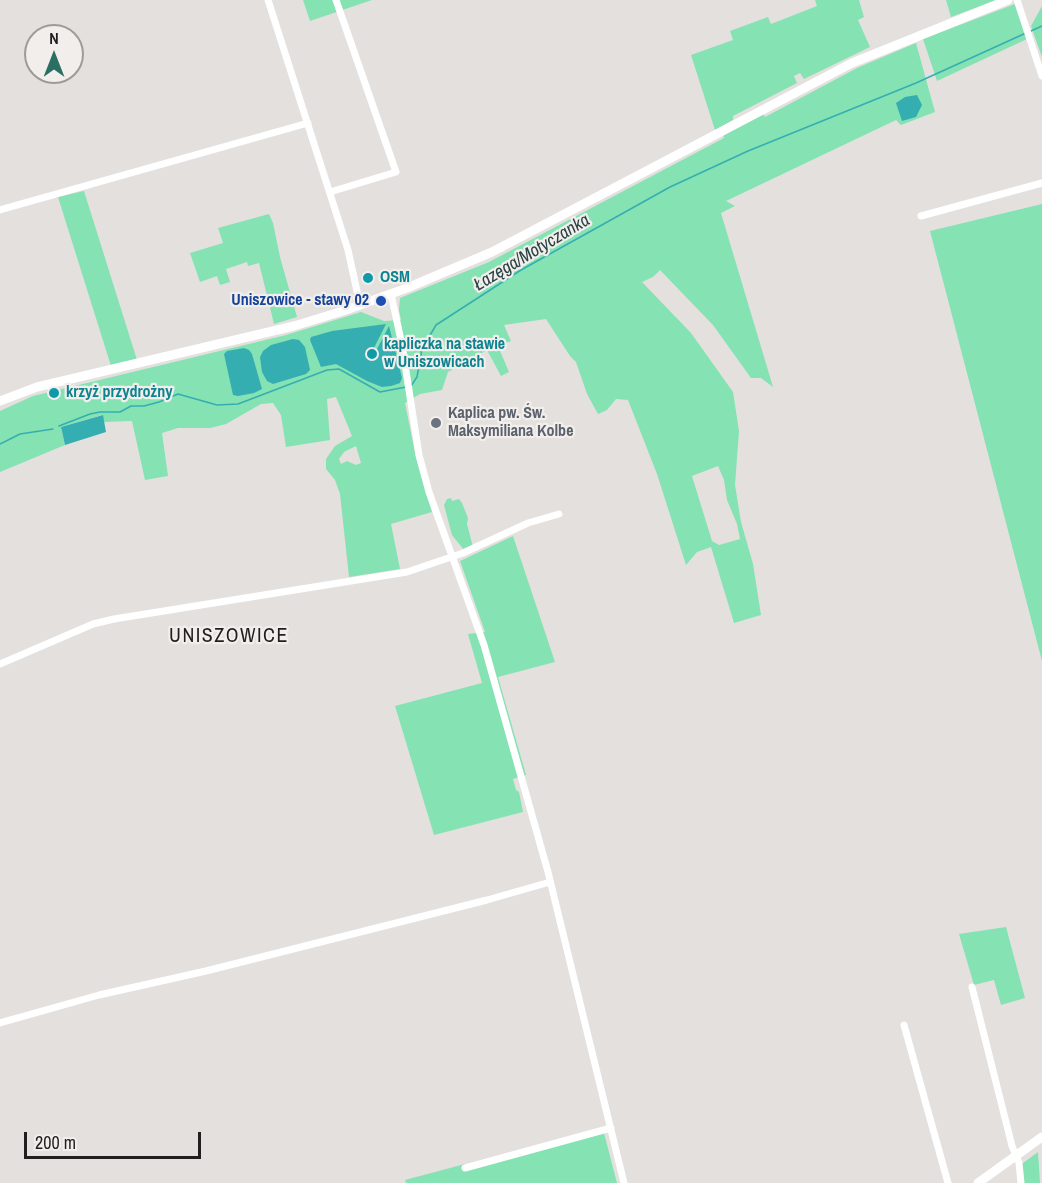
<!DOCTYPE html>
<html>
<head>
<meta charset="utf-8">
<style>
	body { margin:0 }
	#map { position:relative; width:1042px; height:1183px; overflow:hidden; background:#e4e0de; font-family:"Archivo Narrow",sans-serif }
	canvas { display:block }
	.north { position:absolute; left:24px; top:24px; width:60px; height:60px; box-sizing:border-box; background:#f1eeeb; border:2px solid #9d9b99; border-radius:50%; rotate:0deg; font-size:16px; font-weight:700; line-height:24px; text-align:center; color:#201f1e }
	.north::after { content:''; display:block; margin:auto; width:21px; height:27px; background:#2b6f63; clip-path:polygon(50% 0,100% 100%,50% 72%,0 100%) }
	.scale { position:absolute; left:24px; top:1132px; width:177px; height:27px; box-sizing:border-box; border:3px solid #201f1e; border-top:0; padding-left:8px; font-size:18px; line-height:21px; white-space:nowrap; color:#201f1e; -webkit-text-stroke:4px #f1eeeb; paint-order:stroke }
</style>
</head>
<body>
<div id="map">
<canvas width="1042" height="1183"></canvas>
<div class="north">N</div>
<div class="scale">200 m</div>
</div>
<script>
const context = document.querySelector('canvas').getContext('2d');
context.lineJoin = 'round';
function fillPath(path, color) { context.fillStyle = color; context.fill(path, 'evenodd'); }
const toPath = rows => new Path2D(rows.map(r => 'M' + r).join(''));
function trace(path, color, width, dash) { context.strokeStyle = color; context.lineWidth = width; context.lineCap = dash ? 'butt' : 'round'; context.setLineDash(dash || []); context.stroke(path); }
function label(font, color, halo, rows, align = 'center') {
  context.font = font + ' "Archivo Narrow",sans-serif'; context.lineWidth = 4.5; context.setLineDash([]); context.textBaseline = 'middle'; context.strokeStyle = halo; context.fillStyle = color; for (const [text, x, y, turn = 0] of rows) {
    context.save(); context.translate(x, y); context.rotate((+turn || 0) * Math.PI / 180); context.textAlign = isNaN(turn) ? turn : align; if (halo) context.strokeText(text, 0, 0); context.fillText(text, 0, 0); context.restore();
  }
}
const green = toPath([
	[303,0,372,0,310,21],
	[815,0,859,0,864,17,858,20,870,47,804,79,800,73,794,76,797,83,733,116,733,120,715,130,691,55,733,40,730,31,768,17,771,24,817,6],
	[946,0,996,0,951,17],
	[1015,4,1027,39,937,81,923,39],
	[1042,6,1042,57,1031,26],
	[916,43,935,112,901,125,896,120,726,201,735,206,721,213,773,387,761,378,751,378,713,325,660,270,653,277,642,282,691,333,733,392,739,431,735,485,741,522,753,564,761,615,734,623,711,547,697,552,686,565,657,474,628,400,616,399,607,410,598,414,587,394,576,362,570,356,546,319,504,325,511,341,498,346,509,372,501,376,487,350,448,372,442,390,420,394,405,403,416,458,432,512,391,524,400,569,349,577,340,494,335,480,326,469,326,459,335,446,352,436,336,397,327,399,330,440,286,447,281,415,273,403,261,404,226,424,210,428,178,428,162,433,168,476,145,480,132,421,104,422,102,415,61,427,65,445,0,472,0,411,33,396,286,335,361,312,384,321,401,320,399,310,400,298,489,262,724,138,723,135,763,114,765,117,857,68],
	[356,446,361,463,356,465,347,461,341,464,339,459,344,452],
	[718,466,724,480,727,500,737,524,740,539,719,545,712,541,692,476],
	[84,191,137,360,111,366,58,197],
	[1042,204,1042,661,930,231],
	[269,214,273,223,280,257,297,317,274,324,259,263,248,266,247,262,226,269,230,282,220,285,217,276,200,282,190,253,223,243,218,228],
	[451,498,452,501,459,499,462,503,468,518,467,524,473,547,464,550,452,535,444,505,447,499],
	[513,536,555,662,498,677,526,775,513,779,516,790,519,792,523,812,434,835,395,706,482,683,468,634,485,632,460,561],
	[1006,927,1025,998,1001,1005,994,980,974,985,959,934],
	[604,1133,617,1183,406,1183,405,1180,465,1164,467,1170],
	[1038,1152,1040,1183,1021,1183,1019,1166]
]);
const water = toPath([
	[917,95,922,105,916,117,902,121,896,103,905,97],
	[386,324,374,348,368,353,369,357,373,359,377,357,377,349,389,326,402,378,400,383,391,386,382,387,367,381,336,364,321,367,310,340,311,337,332,331],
	[293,339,299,340,305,347,310,370,306,374,273,384,267,381,262,372,260,357,263,351,271,345],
	[244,348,249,350,252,354,262,389,254,393,238,396,233,395,224,354,227,351],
	[103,415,106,432,65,445,61,427]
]);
const stream = toPath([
	[1031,31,1042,26],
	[411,386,417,377,422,349,436,325,521,270,670,187,748,151,916,83,1026,33],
	[59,426,90,414,100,412,120,412,131,406,144,406,159,402,178,394,217,405,238,404,327,370,339,369,380,392,406,387],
	[0,444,20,434,53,429]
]);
const street = toPath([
	[268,0,348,250,360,305],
	[1017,0,1042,76],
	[330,192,396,172,336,0],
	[0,210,308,123],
	[921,216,1042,183],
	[391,294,402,345,419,455,429,492,484,645,548,872,624,1183],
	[0,664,93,624,114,619,407,572,463,553,528,523,559,514],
	[972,987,1012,1146,1019,1163,1021,1183],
	[0,1023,99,995,206,971,487,900,550,882],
	[904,1025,948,1183],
	[465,1168,611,1128]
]);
const secondary = toPath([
	[0,401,37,387,294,326,343,311,407,288,492,252,852,63,1008,0],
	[978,1183,1042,1137]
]);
const markers = [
	[368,278,6,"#0f9aa8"],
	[381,301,6,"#1a4fb4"],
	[372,354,6,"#0f9aa8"],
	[54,393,6,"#0f9aa8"],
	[436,423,6,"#6b7280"]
];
const cultureNames = [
	["OSM",380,278],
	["kapliczka na stawie",384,345],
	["w Uniszowicach",384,363],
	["krzyż przydrożny",66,393]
];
const transitNames = [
	["Uniszowice - stawy 02",369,301]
];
const worshipNames = [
	["Kaplica pw. Św.",448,414],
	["Maksymiliana Kolbe",448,432]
];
const waterNames = [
	["Łazęga/Motyczanka",532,253,-31]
];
const quarterNames = [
	["UNISZOWICE",229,637]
];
fillPath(green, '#84e2b3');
fillPath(water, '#35aeb2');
trace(stream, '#35aeb2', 1.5);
trace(street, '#fff', 7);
trace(secondary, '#fff', 9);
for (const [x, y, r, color] of markers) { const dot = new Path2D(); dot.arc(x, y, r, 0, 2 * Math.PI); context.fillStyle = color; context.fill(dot); trace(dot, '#f1eeeb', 2); }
label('bold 16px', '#0d838f', '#f1eeeb', cultureNames, 'left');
label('bold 16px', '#164399', '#f1eeeb', transitNames, 'right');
label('bold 16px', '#5b616d', '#f1eeeb', worshipNames, 'left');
label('italic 18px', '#284243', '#f1eeeb', waterNames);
context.letterSpacing = '1.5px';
label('20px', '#201f1e', '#f1eeeb', quarterNames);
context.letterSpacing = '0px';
</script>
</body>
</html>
